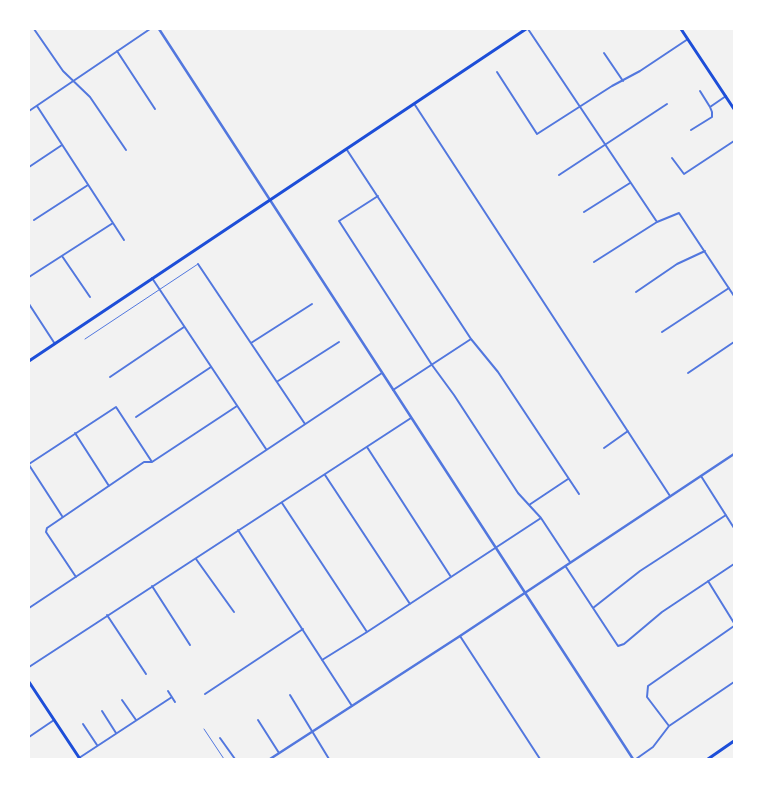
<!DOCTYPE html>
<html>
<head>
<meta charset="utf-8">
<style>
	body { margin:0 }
	#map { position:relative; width:763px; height:788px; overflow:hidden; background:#f2f2f2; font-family:Mulish,sans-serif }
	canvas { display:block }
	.frame { position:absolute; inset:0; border:30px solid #fff; pointer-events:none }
</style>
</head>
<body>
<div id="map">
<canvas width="763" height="788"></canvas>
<div class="frame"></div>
</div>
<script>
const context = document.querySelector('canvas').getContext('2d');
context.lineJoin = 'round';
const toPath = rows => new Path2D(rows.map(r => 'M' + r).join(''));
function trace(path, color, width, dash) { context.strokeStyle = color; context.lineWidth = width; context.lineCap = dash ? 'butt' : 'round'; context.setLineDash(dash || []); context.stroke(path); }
const service = toPath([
	[85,339,198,264],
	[204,729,224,759]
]);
const minor = toPath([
	[34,29,63,71,90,97,126,150],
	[528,29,657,222],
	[117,51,155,109],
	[604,53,623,81],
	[497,72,537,134,612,86,640,71,688,39],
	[700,91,710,107],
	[415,105,670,496],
	[37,106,124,240],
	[29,111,150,29],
	[691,130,712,117,712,112,710,107,726,96],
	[347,150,471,339,498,372,579,494],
	[672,158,684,174,734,141],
	[29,167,62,145],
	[559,175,667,104],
	[378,196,339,221,432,365,454,395,518,493,541,518,570,562],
	[584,212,630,183],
	[34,220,88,185],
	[62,256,90,297],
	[594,262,657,222,679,213,734,296],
	[198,264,305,424],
	[29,277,113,223],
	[152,278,266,449],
	[636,292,677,264,705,251],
	[29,304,55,344],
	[662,332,729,288],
	[251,343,312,304],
	[688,373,734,342],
	[110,377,184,327],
	[278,381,339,342],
	[393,390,471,339],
	[136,417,211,367],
	[75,433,109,486],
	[367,447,451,577],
	[604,448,628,431],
	[29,464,116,407,152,462],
	[29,465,62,516],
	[325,475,410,604],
	[701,476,734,528],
	[282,503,367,632],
	[529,505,568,479],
	[238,530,352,706],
	[196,559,234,612],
	[566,567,618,646,624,644,662,612,734,564],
	[76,577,46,532,47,528,144,462,152,462,237,406],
	[708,581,734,623],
	[152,586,190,645],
	[29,608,382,373],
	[593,608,640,571,726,515],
	[107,615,146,674],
	[460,636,540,759],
	[322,660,367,632,541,518],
	[29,667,411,418],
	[168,691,175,702],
	[205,694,303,629],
	[290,695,329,759],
	[122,700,136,720],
	[102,711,116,733],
	[258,720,279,753],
	[83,724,97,745],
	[669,726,647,697,648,686,734,626],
	[29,737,54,720],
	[220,738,235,759],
	[79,758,172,697],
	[636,759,653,747,669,726,734,682]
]);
const tertiary = toPath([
	[159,29,633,759],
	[270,759,460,636,734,454]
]);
const secondary = toPath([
	[681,29,734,109],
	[708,759,734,741]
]);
const primary = toPath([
	[29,361,526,29],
	[29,682,80,759]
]);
trace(service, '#5277de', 1);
trace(minor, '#5277de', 2);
trace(tertiary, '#5277de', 2.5);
trace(secondary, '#1d4ed8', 3);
trace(primary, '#1d4ed8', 3);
</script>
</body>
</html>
